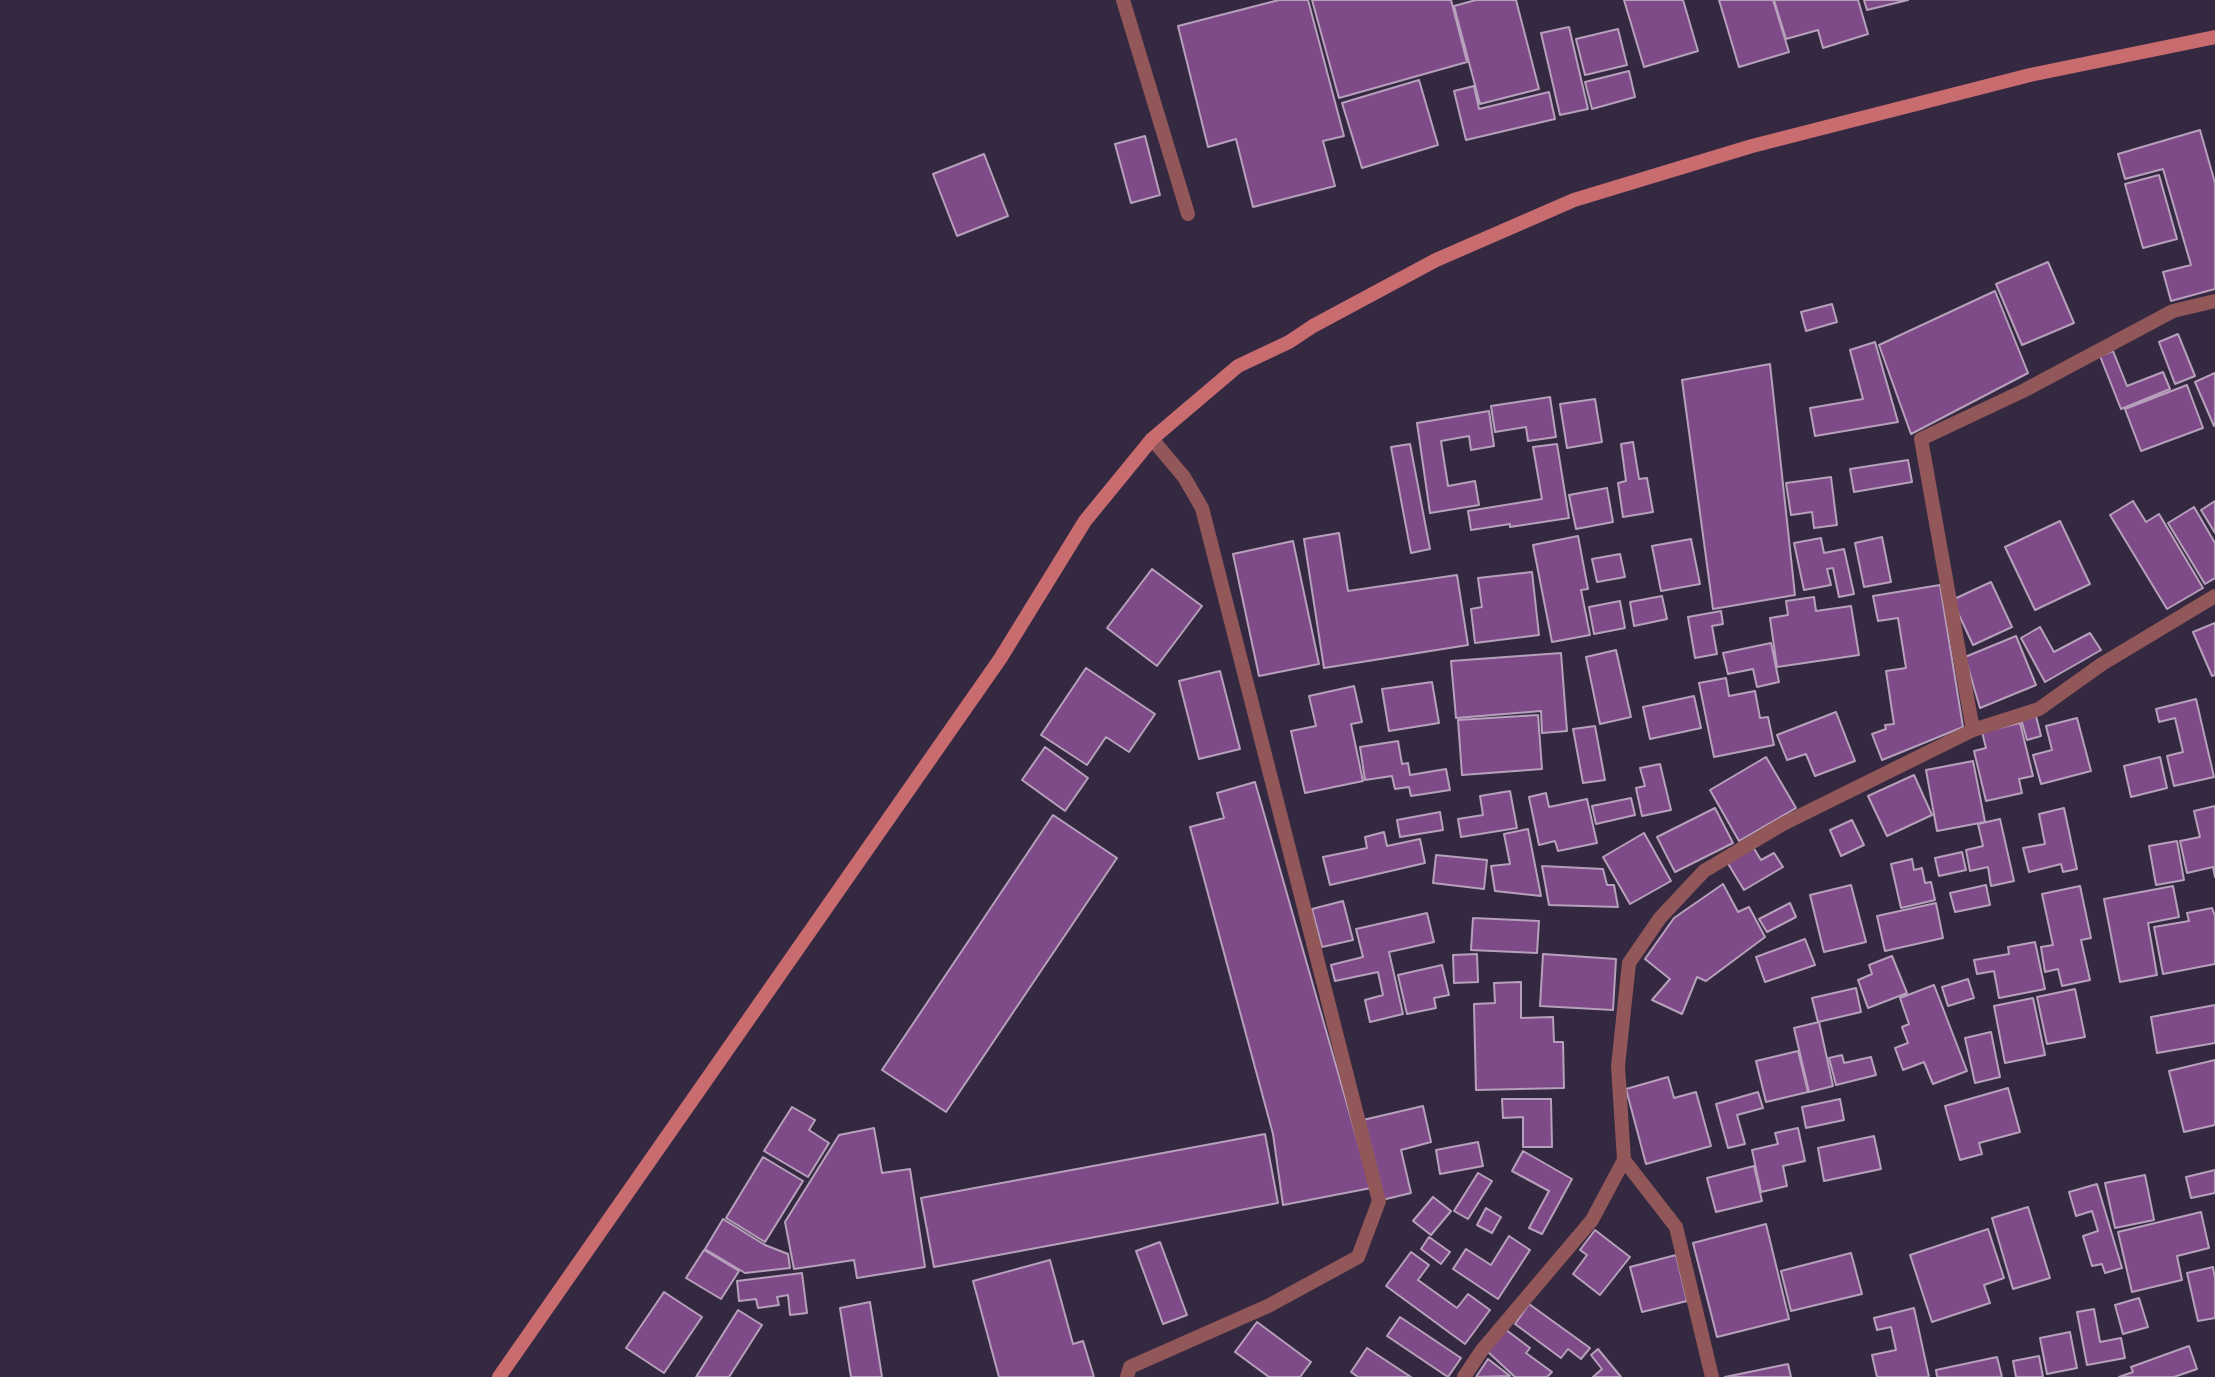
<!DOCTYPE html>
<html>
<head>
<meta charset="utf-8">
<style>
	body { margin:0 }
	canvas { display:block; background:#352941 }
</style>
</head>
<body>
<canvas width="2215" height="1377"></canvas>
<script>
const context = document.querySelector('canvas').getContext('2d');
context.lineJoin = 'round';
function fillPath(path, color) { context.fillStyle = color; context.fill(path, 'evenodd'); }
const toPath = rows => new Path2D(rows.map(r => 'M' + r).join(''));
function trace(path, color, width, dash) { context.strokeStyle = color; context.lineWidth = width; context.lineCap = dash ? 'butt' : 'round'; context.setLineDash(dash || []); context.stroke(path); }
const building = toPath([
	[1279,0,1308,0,1344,136,1323,141,1335,186,1253,207,1236,139,1208,147,1178,26,1279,0],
	[1312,0,1451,0,1467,62,1339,98,1312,0],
	[1476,0,1516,0,1539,89,1480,104,1454,6,1476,0],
	[1624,0,1683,0,1698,51,1644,67,1624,0],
	[1719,0,1773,0,1789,52,1739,67,1719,0],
	[1774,0,1858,0,1868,34,1823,48,1818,30,1786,39,1774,0],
	[1864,0,1908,0,1867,10,1864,0],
	[1569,27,1588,109,1560,115,1541,33,1569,27],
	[1618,29,1627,65,1585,75,1576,39,1618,29],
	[1629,71,1635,97,1592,109,1585,82,1629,71],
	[1419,80,1438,145,1362,168,1342,103,1419,80],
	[1474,86,1479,109,1549,92,1555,119,1466,140,1454,91,1474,86],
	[2200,130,2215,183,2215,289,2171,301,2163,272,2191,265,2163,169,2125,179,2118,154,2200,130],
	[1145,136,1160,195,1131,203,1115,144,1145,136],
	[984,154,1008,216,957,236,933,174,984,154],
	[2159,175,2177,239,2143,248,2125,184,2159,175],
	[2048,262,2074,323,2022,345,1996,284,2048,262],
	[1995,291,2028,373,1911,434,1879,345,1995,291],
	[1832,304,1837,322,1806,331,1801,312,1832,304],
	[2178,334,2195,376,2175,384,2159,342,2178,334],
	[1875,342,1898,422,1815,436,1810,408,1863,399,1850,350,1875,342],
	[2113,351,2127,386,2163,372,2170,389,2121,409,2100,356,2113,351],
	[1770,364,1795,595,1713,609,1682,380,1770,364],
	[2215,373,2215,425,2214,426,2195,382,2215,373],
	[2187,385,2203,428,2141,451,2125,409,2187,385],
	[1550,397,1556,437,1528,441,1526,427,1495,432,1491,406,1550,397],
	[1595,399,1602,442,1567,448,1560,404,1595,399],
	[1489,411,1494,446,1471,450,1469,436,1441,441,1448,486,1475,481,1479,505,1430,513,1417,423,1489,411],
	[1633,442,1639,479,1647,478,1653,512,1623,517,1618,483,1626,481,1621,444,1633,442],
	[1410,444,1430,549,1411,553,1391,447,1410,444],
	[1557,444,1569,518,1510,527,1510,524,1471,530,1468,511,1542,499,1533,447,1557,444],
	[1908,460,1912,482,1854,492,1850,469,1908,460],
	[1831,477,1837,525,1814,528,1812,512,1791,515,1786,483,1831,477],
	[1607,488,1613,522,1576,529,1569,495,1607,488],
	[2133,501,2146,522,2159,514,2203,588,2167,609,2110,515,2133,501],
	[2215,501,2215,533,2201,510,2215,501],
	[2194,507,2215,543,2215,578,2205,584,2168,523,2194,507],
	[2060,521,2090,584,2035,610,2005,547,2060,521],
	[1339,533,1348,591,1457,575,1468,645,1324,668,1304,539,1339,533],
	[1578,536,1588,589,1581,590,1590,635,1552,642,1533,545,1578,536],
	[1882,537,1891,582,1864,587,1855,543,1882,537],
	[1821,538,1824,553,1844,549,1854,594,1839,597,1833,568,1827,569,1831,585,1804,590,1794,543,1821,538],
	[1691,539,1700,584,1661,591,1652,546,1691,539],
	[1293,541,1319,664,1259,676,1233,554,1293,541],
	[1620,554,1625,577,1597,582,1592,559,1620,554],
	[1152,569,1202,606,1157,666,1107,628,1152,569],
	[1532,572,1539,635,1475,643,1471,609,1482,607,1478,578,1532,572],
	[1991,582,2012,627,1973,645,1952,600,1991,582],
	[1940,585,1963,727,1882,760,1872,734,1886,729,1885,725,1894,724,1886,671,1906,668,1898,618,1878,621,1873,596,1940,585],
	[1662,596,1667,619,1634,626,1630,602,1662,596],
	[1814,597,1816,611,1851,606,1859,655,1777,667,1770,618,1788,615,1786,601,1814,597],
	[1620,601,1625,628,1594,634,1589,607,1620,601],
	[1721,611,1723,624,1712,626,1717,654,1695,658,1688,617,1721,611],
	[2215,623,2215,675,2212,676,2193,632,2215,623],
	[2040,627,2054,652,2090,633,2101,650,2045,682,2021,638,2040,627],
	[2016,636,2036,685,1980,708,1965,657,2016,636],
	[1771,643,1779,682,1757,687,1753,669,1728,674,1723,653,1771,643],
	[1616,650,1631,717,1600,724,1586,657,1616,650],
	[1561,653,1567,731,1542,733,1541,711,1456,718,1451,661,1561,653],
	[1086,668,1155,714,1129,752,1106,737,1087,765,1041,735,1086,668],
	[1220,671,1240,749,1199,759,1179,681,1220,671],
	[1726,678,1729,696,1755,691,1760,718,1768,717,1774,745,1714,757,1699,683,1726,678],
	[1432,682,1439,723,1389,731,1382,689,1432,682],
	[1354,686,1362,722,1351,724,1363,781,1305,793,1291,731,1316,726,1309,696,1354,686],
	[1694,696,1701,728,1650,739,1643,707,1694,696],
	[2196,699,2214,777,2174,786,2167,756,2183,752,2175,718,2159,722,2156,709,2196,699],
	[1836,712,1855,761,1815,776,1806,754,1787,760,1777,735,1836,712],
	[1538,715,1542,769,1462,775,1458,720,1538,715],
	[2036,716,2041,736,2027,740,2021,719,2036,716],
	[2077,718,2091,771,2041,784,2033,755,2052,750,2046,726,2077,718],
	[2020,723,2033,776,2019,779,2022,793,1986,801,1974,751,1986,748,1982,732,2020,723],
	[1595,726,1605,780,1583,783,1573,729,1595,726],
	[1398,741,1402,764,1408,763,1410,775,1446,769,1450,790,1411,796,1409,787,1395,789,1392,776,1365,780,1360,747,1398,741],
	[1045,747,1088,778,1065,811,1022,780,1045,747],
	[1766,757,1796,808,1739,841,1710,790,1766,757],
	[2160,757,2167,788,2131,797,2124,766,2160,757],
	[1973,761,1985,822,1937,831,1926,770,1973,761],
	[1660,764,1671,810,1642,816,1636,788,1645,786,1640,768,1660,764],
	[1914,775,1932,815,1887,836,1868,796,1914,775],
	[1255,782,1371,1188,1283,1205,1273,1134,1190,827,1224,818,1217,793,1255,782],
	[1510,791,1517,828,1461,837,1458,819,1483,815,1480,796,1510,791],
	[1546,793,1549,807,1587,799,1597,843,1558,851,1555,841,1539,845,1529,797,1546,793],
	[1631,798,1635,815,1596,824,1592,806,1631,798],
	[2215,806,2215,877,2213,867,2187,873,2180,841,2200,837,2194,811,2215,806],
	[1715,808,1733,843,1675,872,1657,837,1715,808],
	[2064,808,2077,869,2063,872,2061,864,2029,872,2023,848,2045,844,2039,814,2064,808],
	[1440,812,1443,830,1400,837,1397,820,1440,812],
	[1053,815,1117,858,946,1112,882,1070,1053,815],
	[2000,819,2014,881,1991,886,1988,867,1970,871,1966,850,1983,846,1978,824,2000,819],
	[1852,820,1864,845,1841,856,1830,830,1852,820],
	[1528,829,1541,896,1495,891,1491,866,1510,864,1504,834,1528,829],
	[1384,832,1387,846,1420,839,1425,863,1330,885,1323,857,1367,848,1365,837,1384,832],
	[1644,833,1671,881,1630,904,1603,857,1644,833],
	[2177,841,2184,880,2156,885,2149,846,2177,841],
	[1753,847,1761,860,1774,853,1783,867,1744,890,1727,862,1753,847],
	[1962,852,1966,870,1939,876,1935,858,1962,852],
	[1436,855,1487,860,1484,889,1433,883,1436,855],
	[1912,859,1914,870,1922,868,1925,883,1931,882,1935,900,1901,908,1891,864,1912,859],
	[1542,866,1603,869,1607,885,1614,885,1618,907,1549,905,1542,866],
	[1723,884,1738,912,1749,907,1765,937,1706,981,1697,977,1682,1014,1652,1000,1670,979,1645,959,1674,918,1723,884],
	[1851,885,1866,942,1824,952,1810,895,1851,885],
	[1986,885,1990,905,1955,912,1950,893,1986,885],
	[2080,886,2091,938,2081,940,2090,980,2062,986,2058,969,2045,972,2041,947,2053,945,2042,894,2080,886],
	[2173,886,2179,917,2148,923,2157,975,2120,982,2104,899,2173,886],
	[1343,901,1353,940,1322,947,1312,909,1343,901],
	[1790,903,1796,917,1767,932,1759,919,1790,903],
	[1936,903,1943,938,1885,951,1877,916,1936,903],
	[2212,908,2215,916,2215,964,2163,974,2154,927,2189,921,2187,913,2212,908],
	[1427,913,1434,942,1389,952,1403,1014,1370,1022,1365,1000,1383,995,1378,972,1335,981,1331,965,1363,957,1356,929,1427,913],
	[1473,918,1539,921,1537,953,1471,950,1473,918],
	[1805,939,1815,965,1765,982,1756,957,1805,939],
	[2035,942,2045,989,1999,998,1994,971,1977,974,1974,960,2009,954,2008,947,2035,942],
	[1477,954,1478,982,1454,983,1453,955,1477,954],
	[1543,954,1616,959,1613,1010,1540,1006,1543,954],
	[1892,956,1907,993,1868,1008,1858,980,1872,974,1869,965,1892,956],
	[1442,965,1449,995,1434,998,1436,1008,1407,1014,1398,975,1442,965],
	[1968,979,1974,998,1948,1006,1942,987,1968,979],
	[1521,982,1521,1018,1553,1017,1554,1042,1563,1042,1564,1088,1476,1090,1474,1004,1495,1003,1494,983,1521,982],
	[1934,985,1967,1071,1933,1084,1924,1062,1903,1070,1895,1048,1908,1043,1902,1027,1909,1024,1900,998,1934,985],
	[1856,988,1861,1012,1818,1022,1812,998,1856,988],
	[2075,989,2085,1037,2047,1044,2037,997,2075,989],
	[2033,998,2045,1055,2005,1063,1994,1006,2033,998],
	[2215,1005,2215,1043,2157,1053,2151,1017,2215,1005],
	[1819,1022,1833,1086,1809,1092,1794,1028,1819,1022],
	[1991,1032,2000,1077,1975,1083,1965,1038,1991,1032],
	[1798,1051,1808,1092,1766,1102,1756,1061,1798,1051],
	[1842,1055,1844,1063,1871,1057,1876,1075,1836,1085,1829,1058,1842,1055],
	[2215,1060,2215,1125,2184,1132,2169,1071,2215,1060],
	[1668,1077,1674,1098,1696,1092,1711,1146,1646,1164,1626,1089,1668,1077],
	[2008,1088,2020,1132,1979,1143,1982,1154,1960,1160,1945,1106,2008,1088],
	[1758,1092,1763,1108,1737,1115,1745,1144,1728,1148,1716,1104,1758,1092],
	[1502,1099,1551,1099,1552,1147,1523,1147,1523,1117,1503,1118,1502,1099],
	[1840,1099,1844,1120,1806,1128,1802,1107,1840,1099],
	[1423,1106,1431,1142,1401,1150,1411,1193,1382,1200,1363,1120,1423,1106],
	[792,1107,815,1120,809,1130,829,1143,808,1177,764,1151,792,1107],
	[874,1128,882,1173,910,1169,925,1267,857,1278,854,1260,794,1269,785,1222,839,1135,874,1128],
	[1798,1128,1805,1161,1783,1166,1787,1186,1761,1192,1752,1150,1778,1144,1775,1133,1798,1128],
	[1265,1134,1278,1203,934,1267,921,1198,1265,1134],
	[1874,1136,1881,1169,1824,1181,1818,1148,1874,1136],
	[1478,1142,1483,1166,1440,1174,1436,1150,1478,1142],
	[1523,1151,1572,1179,1542,1234,1529,1228,1549,1191,1512,1171,1523,1151],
	[763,1157,803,1181,765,1242,726,1218,763,1157],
	[1754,1166,1762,1201,1716,1212,1707,1178,1754,1166],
	[2215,1170,2215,1193,2191,1198,2186,1177,2215,1170],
	[1478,1173,1492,1181,1468,1219,1454,1211,1478,1173],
	[2145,1175,2154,1220,2115,1228,2105,1183,2145,1175],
	[2097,1184,2122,1268,2105,1273,2102,1264,2092,1266,2083,1236,2098,1231,2092,1211,2076,1216,2069,1192,2097,1184],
	[1433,1197,1451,1211,1431,1235,1413,1221,1433,1197],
	[2028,1207,2050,1278,2013,1289,1992,1218,2028,1207],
	[1486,1208,1501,1217,1492,1233,1477,1225,1486,1208],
	[2201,1212,2209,1248,2177,1256,2182,1280,2132,1292,2118,1232,2201,1212],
	[723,1219,765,1245,788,1254,790,1268,745,1273,705,1249,723,1219],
	[1766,1224,1789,1319,1717,1337,1693,1243,1766,1224],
	[1988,1229,2004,1278,1984,1285,1990,1303,1932,1322,1910,1255,1988,1229],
	[1595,1230,1630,1257,1600,1295,1573,1274,1587,1255,1580,1250,1595,1230],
	[1509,1236,1530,1250,1498,1299,1453,1269,1466,1249,1491,1265,1509,1236],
	[1429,1237,1450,1252,1441,1264,1421,1249,1429,1237],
	[1160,1242,1187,1315,1163,1324,1136,1251,1160,1242],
	[704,1250,739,1271,721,1299,686,1278,704,1250],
	[1411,1252,1429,1265,1418,1280,1457,1308,1468,1294,1490,1310,1465,1344,1386,1286,1411,1252],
	[1851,1253,1862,1294,1791,1311,1781,1271,1851,1253],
	[1676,1255,1687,1301,1642,1312,1630,1267,1676,1255],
	[1050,1260,1073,1344,1083,1341,1094,1377,999,1377,973,1281,1050,1260],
	[2213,1267,2215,1278,2215,1318,2198,1321,2187,1273,2213,1267],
	[802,1273,807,1313,790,1315,788,1295,777,1297,779,1305,758,1308,756,1299,739,1301,737,1281,802,1273],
	[664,1292,702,1317,664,1373,626,1348,664,1292],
	[2139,1298,2148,1327,2123,1334,2115,1305,2139,1298],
	[870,1302,882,1377,851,1377,840,1308,870,1302],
	[1529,1304,1590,1348,1581,1359,1568,1349,1561,1358,1515,1324,1529,1304],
	[1914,1308,1929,1377,1877,1377,1872,1355,1896,1350,1891,1327,1877,1330,1874,1318,1914,1308],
	[2094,1309,2100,1342,2121,1338,2125,1358,2087,1365,2077,1312,2094,1309],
	[738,1310,762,1325,729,1377,696,1377,738,1310],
	[1400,1317,1461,1358,1448,1377,1387,1336,1400,1317],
	[1257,1322,1311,1362,1300,1377,1269,1377,1235,1352,1257,1322],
	[1505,1329,1530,1348,1526,1353,1552,1372,1547,1377,1515,1377,1487,1351,1505,1329],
	[2070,1332,2077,1368,2047,1374,2040,1338,2070,1332],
	[2189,1346,2197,1369,2174,1377,2119,1377,2133,1372,2131,1367,2189,1346],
	[1367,1348,1411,1377,1358,1377,1351,1372,1367,1348],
	[1598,1349,1621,1377,1593,1377,1602,1369,1591,1355,1598,1349],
	[2039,1356,2043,1377,2016,1377,2013,1361,2039,1356],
	[1997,1357,2002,1377,1937,1377,1936,1370,1997,1357],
	[1488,1359,1510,1376,1476,1377,1488,1359],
	[1788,1364,1791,1377,1725,1377,1788,1364]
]);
const lane = toPath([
	[1123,0,1188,214]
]);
const street = toPath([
	[1973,730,1921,439,2023,391,2173,311,2215,301],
	[1624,1160,1676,1227,1712,1377],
	[1127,1377,1130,1367,1268,1306,1358,1257,1379,1201,1202,508,1184,477,1152,439],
	[1464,1377,1482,1350,1592,1220,1624,1160,1618,1066,1629,963,1660,918,1704,871,1783,824,1973,730,2039,709,2102,664,2215,596]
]);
const secondary = toPath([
	[499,1377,1000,659,1085,521,1152,439,1238,366,1289,342,1313,326,1436,260,1574,200,1752,146,2030,75,2215,37]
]);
fillPath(building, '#7e4a87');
trace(building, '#b7a0bb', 2);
trace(lane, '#915759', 14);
trace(street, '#915759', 14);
trace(secondary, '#c86c6f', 14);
</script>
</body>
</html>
